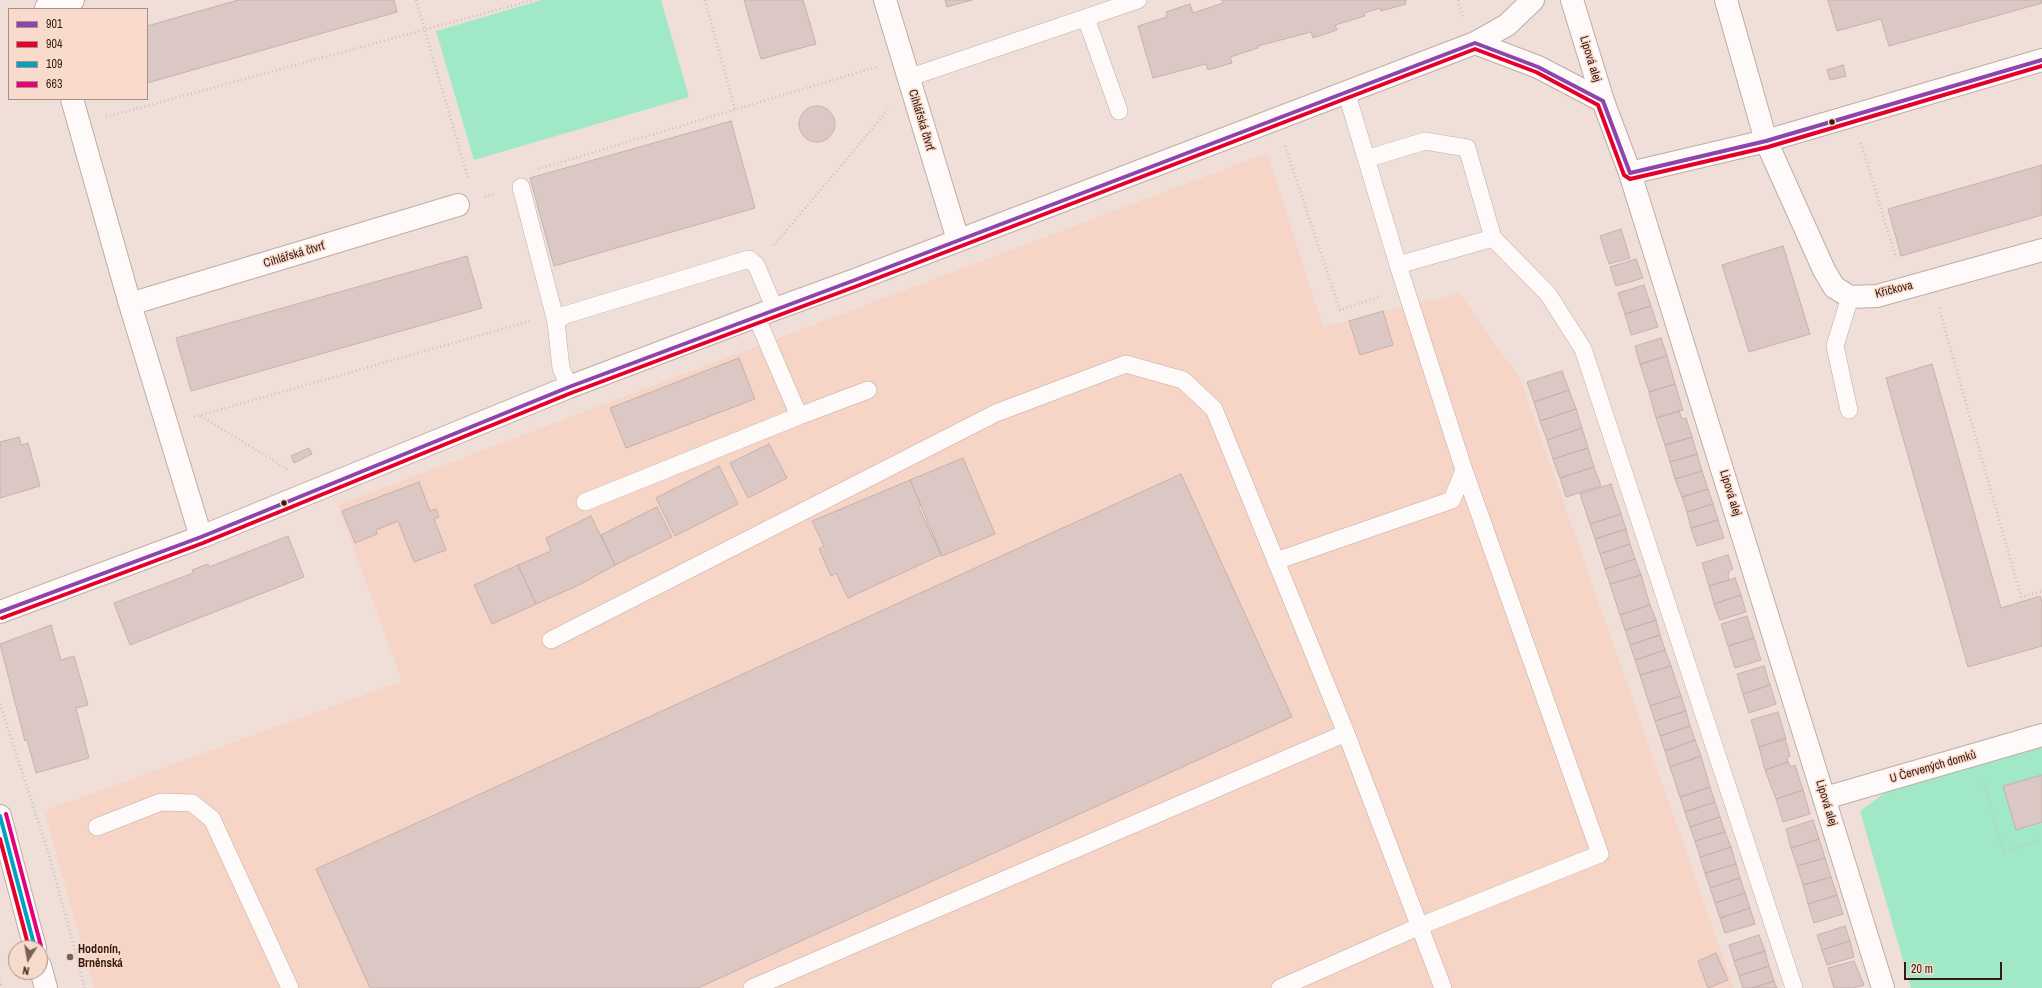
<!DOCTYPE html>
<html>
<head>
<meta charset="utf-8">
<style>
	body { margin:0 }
	#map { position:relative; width:2042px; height:988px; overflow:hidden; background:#efdfd8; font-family:"Archivo Narrow",sans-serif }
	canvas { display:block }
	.legend { position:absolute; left:8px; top:8px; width:140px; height:92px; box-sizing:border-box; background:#f9dbce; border:1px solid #ab8e82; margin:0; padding:5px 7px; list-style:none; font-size:12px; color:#361b0f }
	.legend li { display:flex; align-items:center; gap:8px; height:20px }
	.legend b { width:20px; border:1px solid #ab8e82 }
	.north { position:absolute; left:8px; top:940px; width:40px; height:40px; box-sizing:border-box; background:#f9dbce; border:1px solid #ab8e82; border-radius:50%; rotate:191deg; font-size:11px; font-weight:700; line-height:16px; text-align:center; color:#361b0f }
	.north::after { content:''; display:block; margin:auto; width:14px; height:18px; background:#776055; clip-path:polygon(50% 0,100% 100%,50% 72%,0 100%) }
	.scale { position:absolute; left:1904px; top:962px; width:98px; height:18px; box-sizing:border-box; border:2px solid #361b0f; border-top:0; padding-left:5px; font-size:12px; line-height:14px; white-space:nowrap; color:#361b0f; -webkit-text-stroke:3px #f9dbce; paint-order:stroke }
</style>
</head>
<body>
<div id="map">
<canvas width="2042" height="988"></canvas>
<ul class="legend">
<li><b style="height:5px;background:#8e44ad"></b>901</li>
<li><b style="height:5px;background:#e4002b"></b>904</li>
<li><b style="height:5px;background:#03a2c4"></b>109</li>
<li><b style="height:5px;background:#e5007d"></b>663</li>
</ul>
<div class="north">N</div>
<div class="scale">20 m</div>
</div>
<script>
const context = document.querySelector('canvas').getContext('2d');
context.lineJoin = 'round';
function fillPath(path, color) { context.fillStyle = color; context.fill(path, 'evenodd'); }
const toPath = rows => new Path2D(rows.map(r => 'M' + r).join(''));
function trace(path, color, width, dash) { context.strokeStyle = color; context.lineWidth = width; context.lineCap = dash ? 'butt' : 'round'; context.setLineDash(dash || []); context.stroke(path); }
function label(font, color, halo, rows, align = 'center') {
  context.font = font + ' "Archivo Narrow",sans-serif'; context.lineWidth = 3; context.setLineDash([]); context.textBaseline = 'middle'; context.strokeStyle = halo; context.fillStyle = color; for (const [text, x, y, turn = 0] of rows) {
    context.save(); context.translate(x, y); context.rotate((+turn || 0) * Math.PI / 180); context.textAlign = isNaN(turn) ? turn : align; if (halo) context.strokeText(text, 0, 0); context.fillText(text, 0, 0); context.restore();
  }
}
const built = toPath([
	[1267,153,1323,327,1460,293,1476,318,1520,378,1734,988,94,988,44,811,402,681,338,505]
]);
const green = toPath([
	[542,0,661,0,689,97,474,160,436,31],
	[2042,747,2042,988,1911,988,1860,811,1886,792]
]);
const building = toPath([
	[238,0,394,0,397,12,147,83,147,26,238,0],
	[744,0,803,0,816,44,761,59,744,0],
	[945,0,972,0,947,7,945,0],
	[1222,0,1407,0,1405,1,1406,4,1381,11,1380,8,1364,13,1365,16,1335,25,1337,30,1313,38,1311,32,1258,46,1258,48,1230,57,1232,63,1208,70,1206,64,1153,78,1138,26,1167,17,1166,12,1190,4,1193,13,1223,3,1222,0],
	[1828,0,2042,0,2042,3,1889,46,1881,19,1837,31,1828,0],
	[1843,65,1846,76,1830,80,1827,70,1843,65],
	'799 124a18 18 0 1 1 36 0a18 18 0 1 1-36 0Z',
	[731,121,755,208,554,266,530,178,731,121],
	[2042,165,2042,215,1901,256,1888,209,2042,165],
	[1621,229,1630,258,1609,264,1600,236,1621,229],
	[1783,246,1810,334,1749,352,1722,265,1783,246],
	[467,256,482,308,191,391,176,338,467,256],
	[1636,259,1643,278,1616,286,1610,267,1636,259],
	[1644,285,1651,306,1625,314,1618,293,1644,285],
	[1651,306,1658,327,1631,335,1625,314,1651,306],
	[1383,311,1393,345,1360,355,1349,321,1383,311],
	[1661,338,1667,356,1640,364,1635,346,1661,338],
	[1667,356,1675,384,1649,392,1640,364,1667,356],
	[739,358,755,399,626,448,610,408,739,358],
	[1932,364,2001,608,2040,596,2042,602,2042,646,1968,667,1886,378,1932,364],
	[1562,371,1569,390,1534,402,1527,382,1562,371],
	[1675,384,1683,410,1656,418,1649,392,1675,384],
	[1569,390,1576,409,1540,421,1534,402,1569,390],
	[1576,409,1582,428,1547,440,1540,421,1576,409],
	[1679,411,1682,419,1686,418,1692,437,1665,445,1656,418,1679,411],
	[1582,428,1588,448,1553,459,1547,440,1582,428],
	[19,437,21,445,28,443,40,486,0,498,0,442,19,437],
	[1692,437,1697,454,1670,462,1665,445,1692,437],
	[769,444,787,478,748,498,730,463,769,444],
	[309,448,312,454,294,463,291,456,309,448],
	[1588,448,1594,467,1560,478,1553,459,1588,448],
	[1697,454,1702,471,1675,479,1670,462,1697,454],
	[963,458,995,534,942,556,910,480,963,458],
	[719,466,738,504,675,536,656,498,719,466],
	[1594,467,1601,486,1566,497,1560,478,1594,467],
	[1702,471,1708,489,1682,497,1675,479,1702,471],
	[1181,474,1292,717,698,988,370,988,316,869,1181,474],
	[910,480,921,505,918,506,941,555,848,598,836,573,831,576,819,549,824,546,812,521,910,480],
	[419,482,430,511,436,509,439,517,434,519,446,550,414,562,398,521,376,530,377,534,355,543,342,511,419,482],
	[1611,484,1621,514,1590,524,1580,494,1611,484],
	[1708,489,1713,504,1687,512,1682,497,1708,489],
	[1713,504,1718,520,1691,528,1687,512,1713,504],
	[657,507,672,537,615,565,601,535,657,507],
	[1621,514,1626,529,1595,539,1590,524,1621,514],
	[591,516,615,565,579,585,536,604,518,565,551,551,546,538,591,516],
	[1718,520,1724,538,1697,546,1691,528,1718,520],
	[1626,529,1630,544,1600,554,1595,539,1626,529],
	[288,536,304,577,130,645,114,603,193,573,192,570,208,564,209,567,288,536],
	[1630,544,1635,559,1605,569,1600,554,1630,544],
	[1728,555,1733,569,1730,570,1728,575,1729,580,1709,586,1702,563,1728,555],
	[1635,559,1641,575,1610,584,1605,569,1635,559],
	[518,565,536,604,492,624,474,585,518,565],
	[1641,575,1650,605,1620,615,1610,584,1641,575],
	[1735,578,1741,595,1714,604,1709,586,1735,578],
	[1741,595,1746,612,1720,620,1714,604,1741,595],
	[1650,605,1656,620,1625,630,1620,615,1650,605],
	[1747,616,1754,638,1728,646,1721,624,1747,616],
	[1656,620,1660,635,1630,645,1625,630,1656,620],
	[51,625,61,660,74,656,88,705,76,708,89,758,36,773,27,740,25,741,0,644,51,625],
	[1660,635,1665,650,1635,660,1630,645,1660,635],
	[1754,638,1761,660,1735,668,1728,646,1754,638],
	[1665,650,1671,666,1640,675,1635,660,1665,650],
	[1671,666,1681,696,1650,706,1640,675,1671,666],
	[1764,666,1770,685,1743,694,1737,674,1764,666],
	[1770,685,1776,704,1749,713,1743,694,1770,685],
	[1681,696,1686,711,1655,721,1650,706,1681,696],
	[1686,711,1690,726,1660,736,1655,721,1686,711],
	[1778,712,1786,739,1759,747,1751,720,1778,712],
	[1690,726,1695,740,1665,751,1660,736,1690,726],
	[1785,738,1790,756,1787,757,1788,762,1765,770,1759,747,1785,738],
	[1695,740,1701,756,1670,767,1665,751,1695,740],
	[1701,756,1710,787,1680,797,1670,767,1701,756],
	[1788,762,1791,767,1795,765,1803,790,1776,799,1765,770,1788,762],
	[2042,775,2042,822,2016,830,2003,786,2042,775],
	[1710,787,1715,802,1685,812,1680,797,1710,787],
	[1803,790,1810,814,1783,822,1776,799,1803,790],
	[1715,802,1720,817,1690,827,1685,812,1715,802],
	[1720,817,1725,832,1695,841,1690,827,1720,817],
	[1813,820,1819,839,1791,848,1786,829,1813,820],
	[1725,832,1731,847,1700,857,1695,841,1725,832],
	[1819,839,1825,858,1797,866,1791,848,1819,839],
	[1731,847,1736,864,1705,873,1700,857,1731,847],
	[1825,858,1831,877,1803,885,1797,866,1825,858],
	[1736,864,1740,878,1710,888,1705,873,1736,864],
	[1831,877,1837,895,1808,904,1803,885,1831,877],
	[1740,878,1745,893,1715,903,1710,888,1740,878],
	[1745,893,1750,908,1720,918,1715,903,1745,893],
	[1837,895,1843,914,1814,923,1808,904,1837,895],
	[1750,908,1755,924,1725,933,1720,918,1750,908],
	[1845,926,1850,941,1822,950,1817,935,1845,926],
	[1759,935,1765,951,1734,961,1729,945,1759,935],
	[1850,941,1854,957,1827,965,1822,950,1850,941],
	[1765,951,1769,966,1739,976,1734,961,1765,951],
	[1716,953,1728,980,1708,988,1698,961,1716,953],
	[1854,961,1864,985,1853,988,1834,988,1828,968,1854,961],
	[1769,966,1774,981,1752,988,1743,988,1739,976,1769,966],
	[1774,981,1777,988,1752,988,1774,981]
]);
const path = toPath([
	[416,0,468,178],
	[705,0,735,109],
	[1458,0,1463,17],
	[106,117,533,0],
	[1861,143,1897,261],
	[1285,146,1340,310,1382,296],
	[538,169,876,67],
	[485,197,496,194],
	[774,245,888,110],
	[1939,308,2021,597,2042,591],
	[201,416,289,470],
	[194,417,530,321],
	[0,704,50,858,85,988],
	[1983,782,2004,851,2042,840],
	[0,980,2,988]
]);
const service = toPath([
	[1086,18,1119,111],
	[908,78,1138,0],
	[1346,91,1398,265,1493,238,1467,148,1425,141,1366,159],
	[521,187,556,322],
	[1493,238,1548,294,1583,349,1794,988],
	[569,387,561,368,556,322,565,315,749,259,756,265,775,309],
	[1849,410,1835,346,1850,297],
	[799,416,868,390],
	[585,502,799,416,756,316],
	[1276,561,1452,500,1464,470,1398,265],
	[551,640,996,413,1126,364,1183,380,1214,409,1346,733,752,988],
	[1346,733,1443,988],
	[97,827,161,802,192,803,212,819,290,988],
	[1280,988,1420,926,1600,854,1464,470]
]);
const minor = toPath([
	[885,0,958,240],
	[1572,0,1603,101,1630,173,1883,988],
	[1726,0,1766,141,1824,270,1834,287,1850,297,1877,296,2042,250],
	[46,8,73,0],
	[1475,43,1538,67,1603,101],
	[72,99,130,304],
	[1630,173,1766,141,2042,60],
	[201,537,130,304,458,205],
	[0,612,201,537,569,387,775,309,855,280,1475,43,1507,25,1533,0],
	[1825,798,2042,735]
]);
const secondary = toPath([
	[0,816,35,948],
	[40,966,46,988]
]);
const bus1 = toPath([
	[1603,101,1630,173],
	[1630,173,1766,141,2042,60],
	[0,612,201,537,569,387,855,280,1475,43,1538,67,1603,101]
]);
const bus2 = toPath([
	[2,618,203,543,571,393,857,286,1475,49,1536,72,1598,105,1624,175,1630,179,1768,147,2042,66],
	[0,839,29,948]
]);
const bus3 = toPath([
	[0,816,35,948]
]);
const bus4 = toPath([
	[6,814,41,946]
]);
const markers = [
	[1832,122,3.5,"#361b0f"],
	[284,503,3.5,"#361b0f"],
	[70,957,4,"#776055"]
];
const streetNames = [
	["Lipová alej",1590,59,73],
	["Cihlářská čtvrť",921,120,73],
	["Cihlářská čtvrť",294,255,-17],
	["Křičkova",1894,290,-14],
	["Lipová alej",1730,493,73],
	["U Červených domků",1933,767,-16],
	["Lipová alej",1826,803,73]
];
const poiNames = [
	["Hodonín,",78,950],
	["Brněnská",78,964]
];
fillPath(built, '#f7d5c6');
fillPath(green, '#a0e8c6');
fillPath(building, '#dbc7c3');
trace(building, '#c6b1ad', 1);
trace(service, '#c0aca4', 18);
trace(minor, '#c0aca4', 24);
trace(secondary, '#c0aca4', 24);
trace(path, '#cac2bf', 2.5, [1, 3]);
trace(service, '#fdfaf9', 17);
trace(minor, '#fdfaf9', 22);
trace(secondary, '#fdfaf9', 22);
trace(bus1, '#8e44ad', 4);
trace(bus2, '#e4002b', 4);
trace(bus3, '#03a2c4', 4);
trace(bus4, '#e5007d', 4);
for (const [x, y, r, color] of markers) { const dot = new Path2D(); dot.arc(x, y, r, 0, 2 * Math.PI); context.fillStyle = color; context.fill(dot); trace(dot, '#f9dbce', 1.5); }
label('12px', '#361b0f', '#f9dbce', streetNames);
label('bold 12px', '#361b0f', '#f9dbce', poiNames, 'left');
</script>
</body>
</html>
